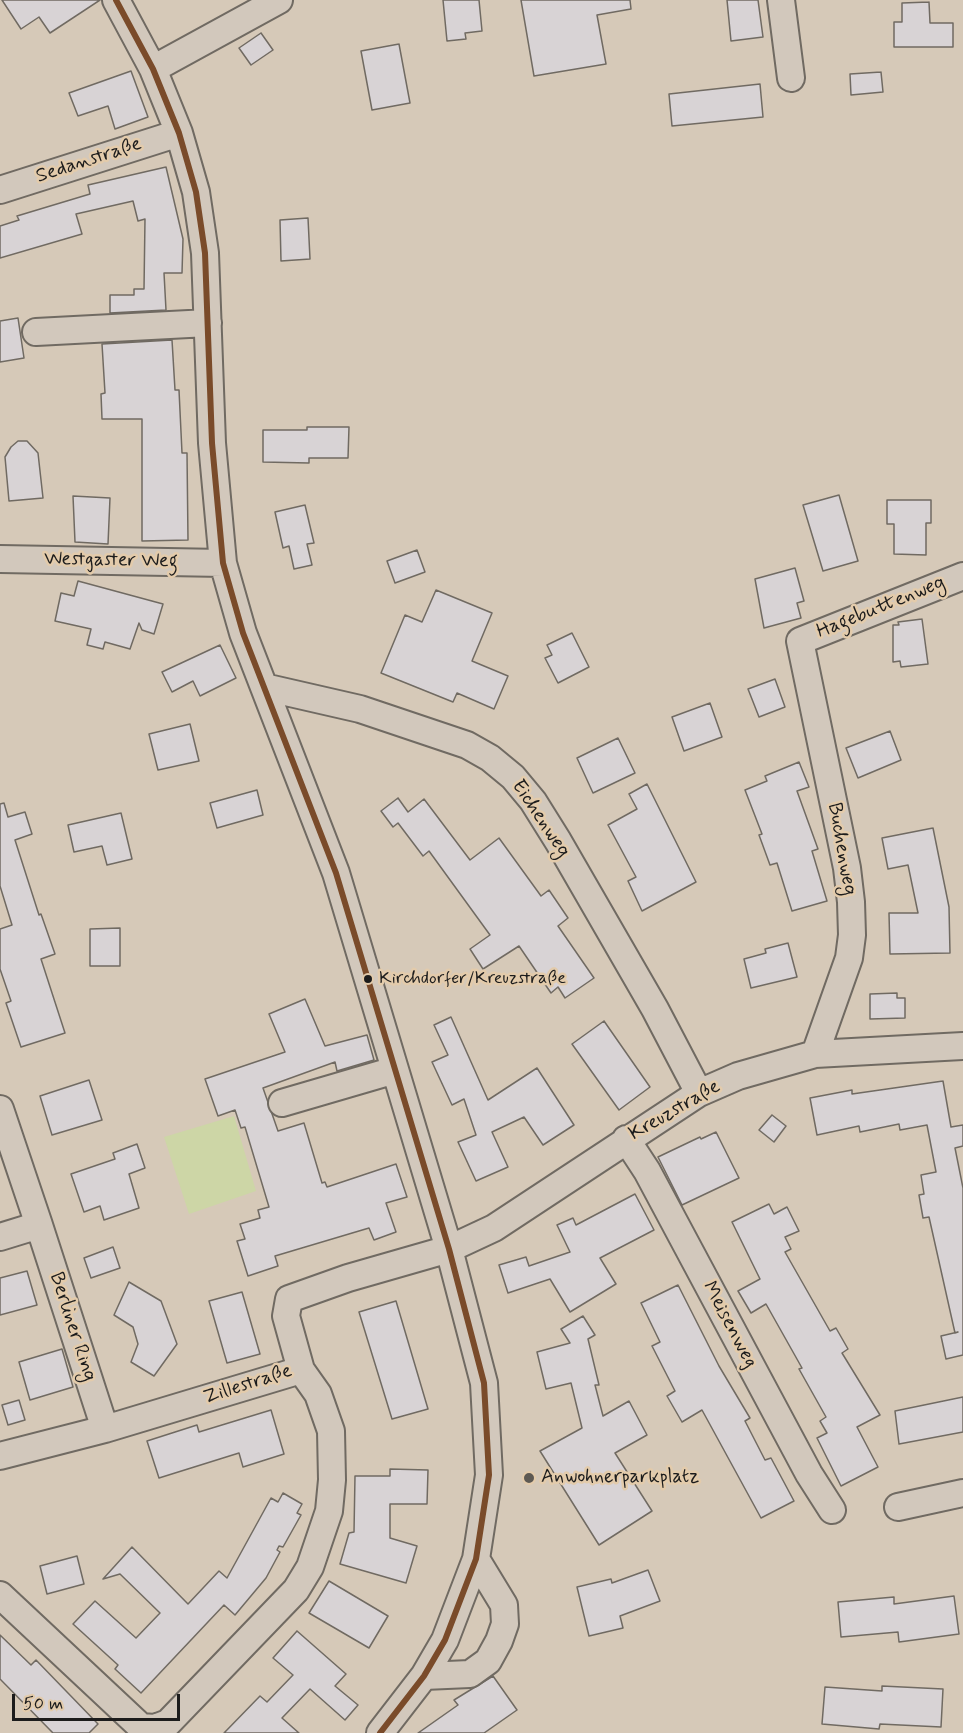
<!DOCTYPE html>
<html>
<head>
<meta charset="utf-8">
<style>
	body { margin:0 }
	#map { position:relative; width:963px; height:1733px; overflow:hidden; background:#d6c9b8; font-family:Mynerve,sans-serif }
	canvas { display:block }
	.scale { position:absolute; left:12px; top:1694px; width:168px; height:27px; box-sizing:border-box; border:3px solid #1c1c1c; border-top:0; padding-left:8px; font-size:18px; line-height:21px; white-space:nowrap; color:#1c1c1c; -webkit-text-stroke:4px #e3cbab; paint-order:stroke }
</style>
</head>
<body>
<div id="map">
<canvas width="963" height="1733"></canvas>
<div class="scale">50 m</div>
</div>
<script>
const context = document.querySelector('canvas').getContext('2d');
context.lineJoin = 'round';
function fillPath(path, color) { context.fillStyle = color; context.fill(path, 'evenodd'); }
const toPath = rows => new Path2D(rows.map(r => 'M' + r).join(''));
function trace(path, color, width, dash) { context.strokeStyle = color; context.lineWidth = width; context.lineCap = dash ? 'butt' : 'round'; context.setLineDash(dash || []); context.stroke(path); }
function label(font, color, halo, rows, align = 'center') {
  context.font = font + ' Mynerve,sans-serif'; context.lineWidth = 5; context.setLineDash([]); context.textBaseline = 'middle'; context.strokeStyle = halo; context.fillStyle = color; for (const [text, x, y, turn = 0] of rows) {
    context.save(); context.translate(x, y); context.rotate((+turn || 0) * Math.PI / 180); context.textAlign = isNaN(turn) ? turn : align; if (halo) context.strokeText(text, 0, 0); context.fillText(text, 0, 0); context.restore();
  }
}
const green = toPath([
	[234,1116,256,1191,189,1214,164,1137]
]);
const building = toPath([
	[2,0,100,0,50,33,39,17,21,29,2,0],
	[443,0,479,0,482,31,465,33,466,39,447,41,443,0],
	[521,0,630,0,631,9,597,15,606,64,534,76,521,0],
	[727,0,758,0,763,37,731,41,727,0],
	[929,2,930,23,953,23,953,47,894,47,894,22,902,22,902,3,929,2],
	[261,33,273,50,251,65,239,48,261,33],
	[399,44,410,103,372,110,361,51,399,44],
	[131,71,148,117,115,129,108,106,78,116,69,93,131,71],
	[881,72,883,92,851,95,850,74,881,72],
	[760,84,763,117,672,126,669,94,760,84],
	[166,167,183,239,182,273,164,273,166,310,110,313,110,295,134,295,134,289,144,289,145,219,138,221,133,201,76,214,82,234,0,258,0,226,19,220,17,216,90,194,88,185,166,167],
	[308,218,310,259,281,261,280,220,308,218],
	[18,318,24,358,0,362,0,321,18,318],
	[172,340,175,390,179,390,182,453,187,453,188,540,142,541,142,419,102,419,101,394,105,393,102,344,172,340],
	[307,427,349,427,348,458,309,458,309,463,263,462,263,430,307,430,307,427],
	[18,441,27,441,38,453,43,498,9,501,5,457,11,447,18,441],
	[839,495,858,561,823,571,803,505,839,495],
	[73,496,110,498,108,544,75,542,73,496],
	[887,500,931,500,931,523,926,523,926,555,894,554,894,524,887,524,887,500],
	[305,505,314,543,307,544,312,565,294,569,289,546,283,548,275,512,305,505],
	[417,550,425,572,395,583,387,561,417,550],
	[795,568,804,601,797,603,801,618,764,628,755,579,795,568],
	[78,581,163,604,154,634,142,630,139,623,130,649,105,642,103,649,87,645,91,629,55,621,61,593,74,596,78,581],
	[436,590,492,613,472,661,508,676,494,709,457,693,453,702,381,673,405,615,422,622,436,590],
	[922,619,928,664,901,667,900,661,893,662,893,625,899,625,898,622,922,619],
	[572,633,589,667,558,683,545,658,552,655,547,645,572,633],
	[220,645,236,678,200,696,193,681,172,692,162,672,220,645],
	[775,679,785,707,759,717,748,689,775,679],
	[710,703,722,737,684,751,672,717,710,703],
	[190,724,199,761,158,770,149,734,190,724],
	[890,731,901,760,858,778,846,748,890,731],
	[618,738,635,773,593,793,577,758,618,738],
	[799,762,809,787,797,791,818,849,812,851,827,901,792,911,777,863,770,865,759,835,762,834,745,790,767,781,765,776,799,762],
	[647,784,696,882,642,911,628,881,636,877,608,825,637,809,629,794,647,784],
	[257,790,263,815,217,828,210,803,257,790],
	[398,798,408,812,424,799,470,860,499,838,541,896,549,890,568,918,558,926,594,978,565,998,558,987,551,993,519,946,483,969,470,949,490,935,429,851,423,856,398,823,393,827,381,811,398,798],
	[4,803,8,817,25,812,32,834,15,840,39,915,41,914,55,954,41,959,65,1033,21,1047,6,1003,11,1001,0,969,0,929,12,925,0,886,0,804,4,803],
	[121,813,132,859,107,865,102,846,74,852,68,825,121,813],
	[933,828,949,907,950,953,890,954,889,913,918,913,908,865,888,869,882,838,933,828],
	[120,928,120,966,90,966,90,929,120,928],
	[788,943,797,977,751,988,744,959,766,953,765,949,788,943],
	[897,993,897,998,905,998,905,1018,870,1019,870,994,897,993],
	[305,999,325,1046,367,1035,374,1060,337,1071,335,1062,263,1088,278,1131,304,1123,322,1183,325,1182,327,1187,396,1164,407,1197,386,1203,396,1232,374,1240,369,1228,275,1256,278,1266,248,1276,237,1241,245,1239,240,1224,260,1218,258,1210,269,1207,245,1127,241,1128,235,1110,218,1116,205,1079,285,1052,269,1014,305,999],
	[451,1017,488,1100,537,1068,574,1125,543,1145,524,1117,492,1132,508,1167,476,1181,458,1142,476,1135,464,1099,452,1105,432,1062,448,1055,434,1025,451,1017],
	[604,1021,650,1087,619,1110,572,1044,604,1021],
	[89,1080,102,1120,52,1135,40,1096,89,1080],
	[943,1081,951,1127,963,1125,963,1146,955,1148,963,1188,963,1355,946,1359,941,1336,958,1332,955,1333,929,1217,923,1218,919,1195,924,1194,921,1175,936,1172,927,1125,900,1130,899,1124,860,1132,859,1126,817,1135,810,1098,852,1090,852,1094,943,1081],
	[772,1115,786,1126,774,1142,759,1130,772,1115],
	[716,1132,739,1178,682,1205,658,1157,700,1137,701,1139,716,1132],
	[137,1144,145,1168,129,1174,139,1208,104,1220,100,1206,84,1212,71,1174,115,1159,113,1153,137,1144],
	[635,1194,654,1230,600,1258,616,1284,570,1312,550,1279,508,1293,499,1265,526,1257,529,1266,570,1252,557,1225,573,1218,576,1225,635,1194],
	[769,1204,774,1214,787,1207,799,1231,785,1237,791,1249,785,1252,830,1331,836,1328,848,1349,842,1353,880,1415,857,1427,878,1467,841,1486,817,1438,827,1433,820,1421,826,1417,799,1369,802,1368,766,1304,751,1313,738,1291,760,1279,732,1222,769,1204],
	[113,1247,120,1268,91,1278,84,1258,113,1247],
	[27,1271,37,1305,0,1315,0,1278,27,1271],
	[129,1282,161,1301,177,1344,154,1376,131,1362,138,1344,133,1327,114,1315,129,1282],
	[678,1285,719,1366,750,1418,745,1421,765,1460,771,1458,794,1501,761,1518,702,1410,682,1422,667,1396,675,1391,652,1346,660,1342,641,1303,678,1285],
	[242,1292,260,1354,227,1363,209,1301,242,1292],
	[396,1301,428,1409,392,1419,359,1312,396,1301],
	[583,1316,595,1335,588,1339,599,1385,595,1385,603,1416,629,1401,647,1435,615,1453,652,1511,599,1545,540,1451,582,1428,571,1383,546,1389,537,1352,570,1343,561,1329,583,1316],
	[62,1349,73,1387,30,1400,19,1362,62,1349],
	[963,1397,963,1432,899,1444,895,1411,963,1397],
	[19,1400,25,1420,8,1425,2,1405,19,1400],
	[271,1410,284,1454,243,1467,239,1453,159,1478,147,1441,197,1425,199,1432,271,1410],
	[390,1469,428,1470,427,1504,390,1504,390,1538,417,1546,406,1583,340,1564,349,1533,354,1532,355,1476,390,1476,390,1469],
	[283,1493,302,1504,297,1513,301,1515,283,1547,279,1546,277,1550,280,1552,266,1578,235,1615,224,1605,141,1693,115,1669,118,1665,73,1624,95,1601,136,1638,160,1613,120,1574,103,1579,132,1547,188,1604,219,1571,227,1578,271,1498,278,1502,283,1493],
	[77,1556,84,1584,47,1594,40,1566,77,1556],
	[648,1570,660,1601,620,1616,623,1628,589,1636,577,1587,611,1579,612,1583,648,1570],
	[329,1581,388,1616,369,1648,309,1613,329,1581],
	[954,1596,959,1634,899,1642,898,1632,841,1637,838,1602,894,1597,894,1604,954,1596],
	[297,1631,346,1674,335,1686,358,1705,345,1720,310,1689,282,1718,299,1733,224,1733,260,1696,267,1702,293,1675,273,1658,297,1631],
	[0,1635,31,1665,36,1660,98,1724,89,1733,53,1733,0,1679,0,1635],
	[493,1676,517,1710,484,1733,418,1733,458,1705,454,1700,493,1676],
	[882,1686,943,1689,941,1727,880,1724,879,1729,822,1724,825,1687,882,1691,882,1686]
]);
const minor = toPath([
	[116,0,153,69,179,133,196,192,205,253,212,443,223,563,243,633,336,873,449,1249,484,1383,489,1475,476,1559,445,1640,424,1676,380,1733],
	[781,0,791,78],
	[153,69,279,0],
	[0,190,179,133],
	[36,332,208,323],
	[0,559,223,563],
	[264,687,360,709,467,745,490,758,513,777,533,801,558,841,655,1009,699,1093],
	[815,1054,849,958,852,935,851,902,847,868,800,641,963,576],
	[282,1103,395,1070],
	[0,1109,39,1225],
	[626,1139,647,1171,809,1474,832,1510],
	[0,1237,39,1225,105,1429],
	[0,1456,105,1429,301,1370],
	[898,1507,963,1493],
	[0,1595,141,1727,155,1728,168,1723,296,1590,310,1567,329,1511,332,1480,331,1431,318,1394,301,1370,286,1316,289,1299,348,1278,449,1249,494,1228,699,1093,738,1076,815,1054,963,1046],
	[424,1676,470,1674,488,1661,499,1641,505,1624,504,1605,476,1559]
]);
const bus1 = toPath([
	[116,0,153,69,179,133,196,192,205,253,212,443,223,563,243,633,336,873,449,1249,484,1383,489,1475,476,1559,445,1640,424,1676,380,1733]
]);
const markers = [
	[368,979,5,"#1c1c1c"],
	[529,1478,6,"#5d5953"]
];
const busNames = [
	["Kirchdorfer/Kreuzstraße",379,979]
];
const streetNames = [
	["Sedanstraße",89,161,-18],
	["Westgaster Weg",111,561,1],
	["Hagebuttenweg",881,608,-22],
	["Eichenweg",540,819,56],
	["Buchenweg",841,849,80],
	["Kreuzstraße",675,1111,-30],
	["Meisenweg",729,1325,62],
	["Berliner Ring",72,1327,72],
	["Zillestraße",248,1385,-18]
];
const poiNames = [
	["Anwohnerparkplatz",541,1478]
];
fillPath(green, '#cdd6a6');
fillPath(building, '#d8d3d5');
trace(building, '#706a62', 1.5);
trace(minor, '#706a62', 30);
trace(minor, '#d2c8bc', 26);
trace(bus1, '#7a4b2a', 6);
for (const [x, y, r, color] of markers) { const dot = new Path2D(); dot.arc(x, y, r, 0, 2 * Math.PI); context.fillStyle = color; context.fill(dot); trace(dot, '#e3cbab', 2); }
label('18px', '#1c1c1c', '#e3cbab', busNames, 'left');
label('20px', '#1c1c1c', '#e3cbab', streetNames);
label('20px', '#1c1c1c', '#e3cbab', poiNames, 'left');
</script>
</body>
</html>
